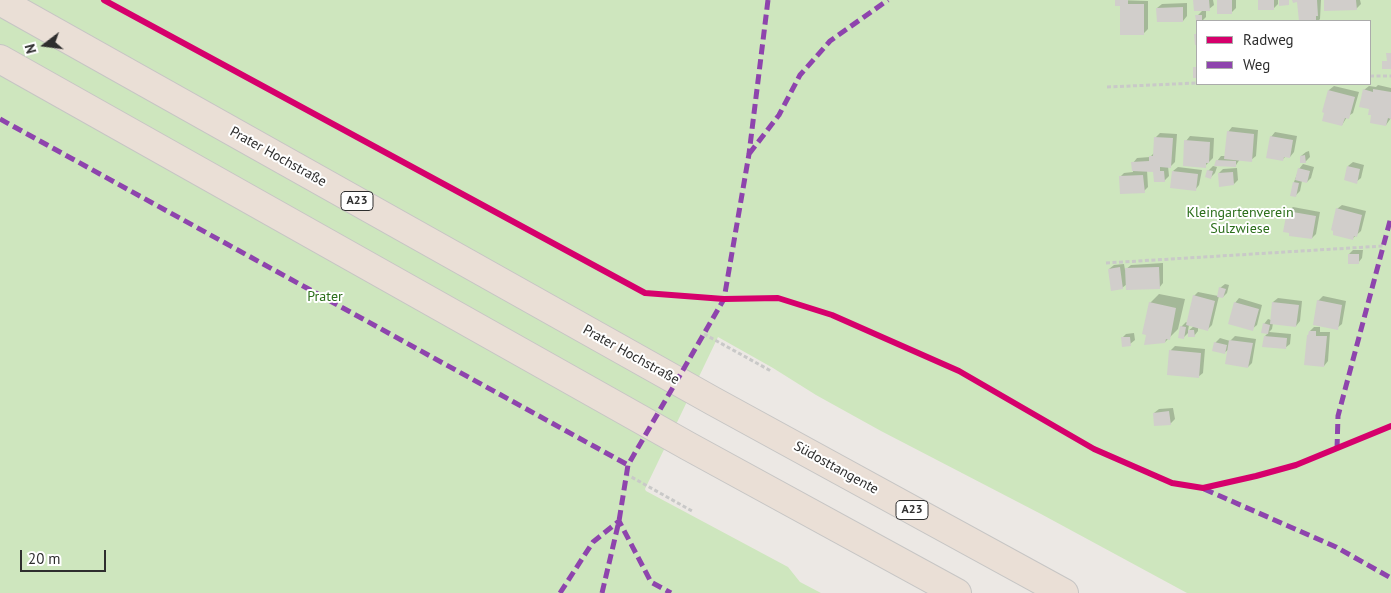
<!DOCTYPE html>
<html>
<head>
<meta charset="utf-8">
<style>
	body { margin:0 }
	#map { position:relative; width:1391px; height:593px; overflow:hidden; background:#ece8e4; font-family:"PT Sans",sans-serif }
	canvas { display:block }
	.legend { position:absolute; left:1196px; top:20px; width:175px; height:65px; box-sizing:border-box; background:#fff; border:1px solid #ababab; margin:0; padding:6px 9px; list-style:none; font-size:15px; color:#2e2e2e }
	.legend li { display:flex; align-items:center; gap:10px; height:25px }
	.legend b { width:25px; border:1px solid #ababab }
	.north { position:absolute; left:20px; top:20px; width:50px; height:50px; -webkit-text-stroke:4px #fff; paint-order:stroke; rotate:255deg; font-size:14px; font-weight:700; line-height:20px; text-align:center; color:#2e2e2e }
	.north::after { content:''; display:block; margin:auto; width:18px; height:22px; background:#2e2e2e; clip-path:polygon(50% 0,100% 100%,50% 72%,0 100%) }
	.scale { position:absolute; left:20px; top:550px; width:86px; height:22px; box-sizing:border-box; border:2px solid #2e2e2e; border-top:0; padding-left:6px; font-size:15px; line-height:18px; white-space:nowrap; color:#2e2e2e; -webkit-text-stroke:4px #fff; paint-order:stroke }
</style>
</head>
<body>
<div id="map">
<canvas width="1391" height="593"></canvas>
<ul class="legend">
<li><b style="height:6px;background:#d6006c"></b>Radweg</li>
<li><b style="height:6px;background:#8e44ad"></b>Weg</li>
</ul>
<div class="north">N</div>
<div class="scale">20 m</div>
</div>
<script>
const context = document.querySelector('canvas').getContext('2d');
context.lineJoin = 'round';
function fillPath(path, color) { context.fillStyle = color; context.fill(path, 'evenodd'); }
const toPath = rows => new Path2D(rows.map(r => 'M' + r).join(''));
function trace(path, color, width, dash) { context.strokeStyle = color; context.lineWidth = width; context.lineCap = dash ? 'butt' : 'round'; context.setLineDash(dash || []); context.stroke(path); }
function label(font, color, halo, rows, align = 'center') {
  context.font = font + ' "PT Sans",sans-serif'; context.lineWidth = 4; context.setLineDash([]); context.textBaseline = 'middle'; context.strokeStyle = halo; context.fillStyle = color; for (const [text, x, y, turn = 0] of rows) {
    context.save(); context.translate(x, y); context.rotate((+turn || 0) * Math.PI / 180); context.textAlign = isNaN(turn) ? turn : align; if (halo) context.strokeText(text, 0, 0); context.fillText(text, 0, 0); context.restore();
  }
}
const green = toPath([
	[0,0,1391,0,1391,593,1187,593,1041,514,881,431,816,395,773,368,718,337,645,489,646,491,788,567,800,582,821,593,0,593],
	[1197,21,1370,21,1370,84,1197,84]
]);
const shadow = toPath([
	[1116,0,1148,1,1148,29,1143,34],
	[1194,0,1213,0,1214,5,1209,9,1206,9,1206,17,1202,21,1197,22,1197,16,1203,10],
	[1218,0,1236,0,1236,8,1232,12],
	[1259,0,1278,0,1278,4,1273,9],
	[1294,0,1321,0,1320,19,1318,21,1301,21,1299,1],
	[1325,0,1360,0,1361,4,1356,9],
	[1187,3,1187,16,1183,21,1157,8,1162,4],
	[1378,85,1391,88,1391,118,1386,125,1372,114,1364,90,1369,86,1376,87],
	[1334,86,1359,92,1353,113,1347,117,1342,125,1324,111,1329,90],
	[1232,127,1258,130,1256,156,1251,160,1240,159,1236,165,1217,161,1221,156,1226,156,1228,132],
	[1275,132,1297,136,1294,152,1290,157,1286,156,1282,160,1271,137],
	[1160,133,1177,134,1175,162,1171,166,1168,166,1169,176,1164,181,1154,171,1147,170,1148,187,1144,191,1120,177,1124,173,1133,172,1133,163,1137,158,1150,157,1154,153,1155,138],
	[1190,136,1214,138,1213,158,1205,166,1186,141],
	[1309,151,1310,157,1305,162,1301,156,1306,152],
	[1353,162,1364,165,1361,178,1356,182,1348,166],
	[1303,164,1314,167,1311,178,1307,182,1302,181,1300,191,1295,196,1294,182,1299,169],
	[1213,166,1217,167,1215,173,1211,177,1208,171],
	[1178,167,1202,170,1199,185,1195,190,1173,171],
	[1237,168,1238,180,1234,184,1219,173,1223,169],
	[1342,205,1366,211,1361,231,1352,239,1337,209],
	[1293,207,1320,212,1316,234,1312,238,1288,211],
	[1353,250,1363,250,1362,258,1358,263,1349,254],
	[1163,263,1163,283,1159,288,1127,284,1122,288,1109,269,1114,265,1124,264,1125,270,1131,265],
	[1225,284,1229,285,1227,293,1223,297,1219,296,1212,325,1208,329,1198,327,1198,331,1194,336,1189,332,1184,337,1181,327,1186,322,1188,323,1194,296,1198,292,1218,296,1220,288],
	[1189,325,1194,326,1188,331],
	[1159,294,1185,299,1178,329,1165,342,1150,303],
	[1323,296,1346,301,1342,324,1337,328,1318,301],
	[1239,298,1262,305,1257,325,1252,329,1235,303],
	[1278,298,1302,301,1300,321,1296,326,1273,323,1272,329,1269,332,1291,334,1290,344,1285,348,1265,336,1268,333,1263,332,1264,324,1268,319,1271,320,1273,302],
	[1314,327,1320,327,1320,332,1330,332,1328,361,1324,366,1310,331],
	[1134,333,1135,340,1130,344,1122,338,1126,334],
	[1235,336,1256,339,1252,363,1248,367,1229,349,1224,353,1215,343,1220,338,1230,341],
	[1175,346,1205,349,1203,373,1198,377,1168,374,1171,350],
	[1173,408,1175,419,1170,424,1154,413,1159,409]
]);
const building = toPath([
	[1115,0,1128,0,1128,4,1144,4,1144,35,1120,35,1120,6,1115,6],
	[1193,0,1209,0,1210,11,1194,11],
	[1217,0,1232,0,1232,14,1217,14],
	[1258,0,1274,0,1274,10,1258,10],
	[1279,0,1289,0,1289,5,1279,6],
	[1292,0,1317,0,1318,16,1316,16,1316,21,1299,21,1297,2,1293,3],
	[1324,0,1356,0,1357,10,1324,11],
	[1183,7,1183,22,1157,22,1156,8],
	[1195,15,1202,15,1202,21,1196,21],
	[1194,34,1197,34,1197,45,1195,45],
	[1386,53,1391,53,1391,69,1382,69,1382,61,1387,61],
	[1193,67,1197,67,1197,78,1193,78],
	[1363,89,1373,92,1373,89,1391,92,1391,119,1388,118,1386,126,1370,123,1371,115,1368,115,1369,109,1359,107],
	[1328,90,1355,97,1349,119,1345,118,1342,126,1322,121,1324,113,1322,112],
	[1227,131,1254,134,1252,162,1224,159],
	[1270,136,1293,140,1290,158,1284,157,1283,161,1266,158],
	[1154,137,1173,138,1171,168,1160,167,1160,171,1164,171,1165,182,1154,182,1153,172,1132,171,1131,162,1149,161,1149,156,1153,156],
	[1184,140,1210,142,1209,163,1206,163,1206,168,1183,166],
	[1305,155,1306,163,1300,163,1300,156],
	[1216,160,1236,161,1236,167,1214,166],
	[1347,166,1360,169,1357,184,1344,180],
	[1298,168,1310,171,1307,183,1295,180],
	[1207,170,1213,171,1211,179,1205,177],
	[1172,171,1198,174,1196,191,1170,188],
	[1233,172,1234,185,1219,187,1218,173],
	[1143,175,1145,193,1120,194,1119,176],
	[1293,182,1299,183,1296,197,1290,196],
	[1336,208,1362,215,1357,237,1354,236,1353,240,1333,235,1333,231,1331,230],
	[1287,211,1316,216,1312,239,1289,236,1289,233,1283,232],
	[1348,254,1359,254,1359,264,1348,264],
	[1120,267,1123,289,1111,291,1108,269],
	[1159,267,1160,289,1126,290,1125,268],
	[1219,287,1226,289,1223,298,1217,297],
	[1193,295,1215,301,1208,331,1186,325],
	[1317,300,1342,305,1338,330,1313,325],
	[1149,302,1176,308,1170,340,1166,339,1165,343,1144,345,1146,335,1142,334],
	[1234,302,1259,309,1253,331,1228,324],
	[1272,302,1299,305,1296,327,1270,324],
	[1263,323,1270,325,1268,334,1261,333],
	[1180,326,1186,327,1184,339,1178,338],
	[1188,330,1194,330,1195,337,1188,337],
	[1309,331,1316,331,1316,336,1327,336,1324,367,1304,365,1307,335,1308,335],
	[1264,336,1287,338,1286,349,1262,347],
	[1121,337,1130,337,1131,346,1122,347],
	[1229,340,1253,343,1248,368,1225,364],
	[1214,342,1227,345,1225,354,1212,351],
	[1169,350,1201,353,1199,378,1167,375],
	[1169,411,1171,425,1154,426,1153,413]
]);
const path = toPath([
	[1370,76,1391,76],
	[1107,87,1197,83],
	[1106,263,1383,246],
	[704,334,771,371],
	[626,474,692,511]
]);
const highway = toPath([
	[0,1,713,401,1064,593],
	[0,59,688,446,957,593]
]);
const quiet = toPath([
	[0,119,628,465],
	[749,154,779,115,800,75,830,41,888,0],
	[1337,449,1338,416,1391,217],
	[1204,489,1336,547,1391,578],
	[560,593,593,542,619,521,651,582,671,593],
	[602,593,619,521,628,465,724,299,749,154,768,0]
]);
const cycleway = toPath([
	[104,0,645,293,724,299,778,298,832,315,959,371,1094,449,1172,483,1203,488,1256,476,1296,465,1391,426]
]);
const shields = [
	[357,201,32],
	[912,510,32]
];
const shieldNames = [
	["A23",357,201],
	["A23",912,510]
];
const streetNames = [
	["Prater Hochstraße",278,157,29],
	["Prater Hochstraße",631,355,29],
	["Südosttangente",836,468,29]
];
const parkNames = [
	["Kleingartenverein",1240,213],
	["Sulzwiese",1240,229],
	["Prater",325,297]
];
fillPath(green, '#cee6be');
fillPath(shadow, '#0003');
fillPath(building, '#d1cecb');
trace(highway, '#c6c5c4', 30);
trace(path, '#c9c9c8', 3, [4, 2.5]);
trace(highway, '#eadfd6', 28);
trace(quiet, '#8e44ad', 5, [10, 5]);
trace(cycleway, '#d6006c', 6);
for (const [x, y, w] of shields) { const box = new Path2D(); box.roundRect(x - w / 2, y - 9.5, w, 19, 4); context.fillStyle = '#fff'; context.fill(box); trace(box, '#2e2e2e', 1); }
label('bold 12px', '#2e2e2e', null, shieldNames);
label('14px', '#2e2e2e', '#fff', streetNames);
label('14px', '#2c6e1b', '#fff', parkNames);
</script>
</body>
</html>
